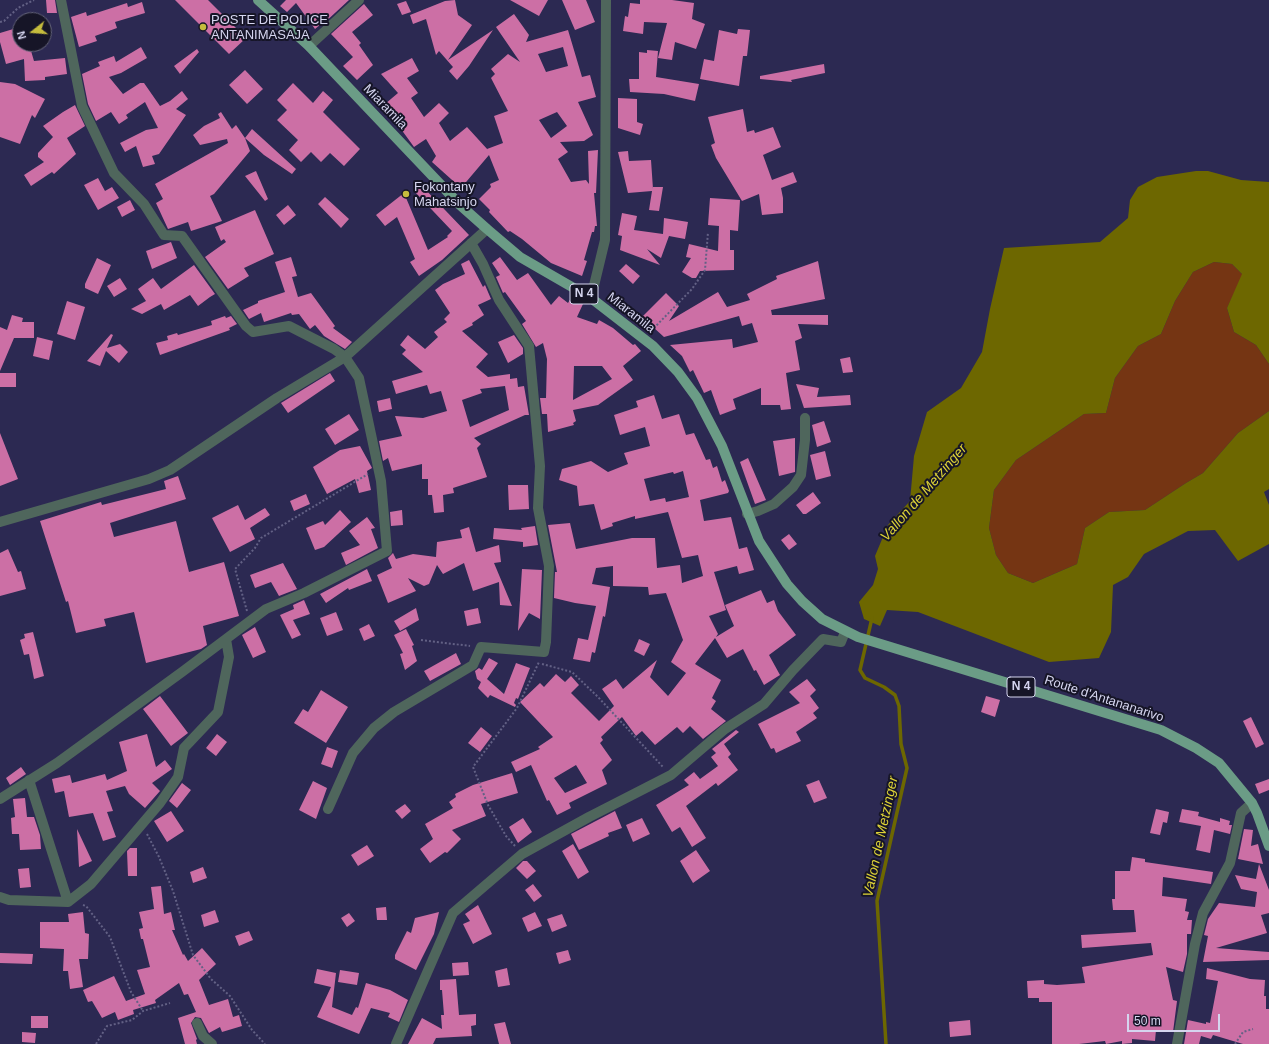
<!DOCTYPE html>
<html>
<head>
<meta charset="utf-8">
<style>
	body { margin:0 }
	#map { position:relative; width:1269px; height:1044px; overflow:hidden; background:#2c2952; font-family:Arial,sans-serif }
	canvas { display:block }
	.north { position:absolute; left:12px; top:12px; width:40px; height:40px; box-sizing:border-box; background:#161527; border:1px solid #626277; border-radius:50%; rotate:253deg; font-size:11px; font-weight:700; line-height:16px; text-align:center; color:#d5d5ef }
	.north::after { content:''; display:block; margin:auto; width:14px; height:18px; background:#c5bc3d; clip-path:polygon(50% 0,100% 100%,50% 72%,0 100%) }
	.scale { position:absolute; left:1127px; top:1014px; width:93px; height:18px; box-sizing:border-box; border:2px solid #d5d5ef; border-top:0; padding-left:5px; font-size:12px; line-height:14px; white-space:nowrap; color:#d5d5ef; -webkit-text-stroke:3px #161527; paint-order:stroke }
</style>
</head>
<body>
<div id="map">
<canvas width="1269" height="1044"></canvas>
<div class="north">N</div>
<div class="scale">50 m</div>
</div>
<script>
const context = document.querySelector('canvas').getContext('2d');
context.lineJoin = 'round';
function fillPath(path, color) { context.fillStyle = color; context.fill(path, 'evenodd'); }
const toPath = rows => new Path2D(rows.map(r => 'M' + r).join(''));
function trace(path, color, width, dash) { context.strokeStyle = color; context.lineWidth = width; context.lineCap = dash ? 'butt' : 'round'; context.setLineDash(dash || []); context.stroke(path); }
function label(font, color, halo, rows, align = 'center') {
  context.font = font + ' Arial,sans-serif'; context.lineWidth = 4; context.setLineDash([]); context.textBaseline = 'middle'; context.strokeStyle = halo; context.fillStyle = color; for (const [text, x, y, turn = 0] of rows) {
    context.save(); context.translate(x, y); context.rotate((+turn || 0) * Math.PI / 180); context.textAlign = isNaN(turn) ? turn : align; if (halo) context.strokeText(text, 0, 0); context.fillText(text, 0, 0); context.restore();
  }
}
const green = toPath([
	[1214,262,1232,264,1243,275,1227,308,1234,332,1256,345,1269,364,1269,411,1238,433,1203,473,1186,483,1145,510,1109,512,1085,528,1077,564,1033,583,1008,573,996,555,989,528,994,490,1016,460,1084,414,1106,413,1115,378,1138,346,1161,334,1175,301,1193,272]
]);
const water = toPath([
	[1196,171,1208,171,1241,180,1269,182,1269,364,1256,345,1234,332,1227,308,1242,274,1232,264,1214,262,1193,272,1175,301,1161,334,1138,346,1115,378,1106,413,1084,414,1016,460,994,490,989,528,996,555,1008,573,1033,583,1077,564,1085,528,1109,512,1145,510,1186,483,1203,473,1238,433,1269,411,1269,489,1264,492,1269,505,1269,544,1238,561,1215,530,1188,531,1144,554,1128,577,1113,585,1111,632,1099,658,1049,662,918,612,887,610,880,626,864,619,859,602,873,585,878,569,875,556,888,525,910,501,914,456,927,412,961,388,982,352,990,309,1004,248,1100,242,1128,218,1130,200,1138,187,1157,177]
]);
const stream = toPath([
	[872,618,860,670,865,678,884,687,895,695,899,706,901,744,907,768,877,901,886,1044]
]);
const building = toPath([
	[46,0,55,0,57,13,47,13],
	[175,0,208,0,246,38,229,54],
	[286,0,349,0,322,25,321,24,315,29,296,3,287,12,280,6],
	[455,0,458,15,472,25,448,60,493,30,469,66,457,80,449,71,453,67,439,51,436,55,426,19,413,24,410,15,445,1],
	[510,0,548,0,539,16],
	[562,0,586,0,595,22,575,30],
	[640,0,672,0,694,3,692,19,705,24,696,49,675,42,672,60,658,58,667,23,644,22,643,34,623,31,625,16,628,17,630,3,640,4],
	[406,1,411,12,402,15,397,4],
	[142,2,145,13,115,22,117,28,95,36,97,41,79,47,71,17,86,12,87,16,127,3,128,7],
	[364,4,373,15,352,32,361,43,359,45,373,65,357,80,343,66,353,57,331,34],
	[514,14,529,35,526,42,568,30,582,77,590,75,596,97,578,102,593,135,584,141,560,142,568,152,558,159,571,182,586,180,589,184,588,151,598,150,596,193,594,193,597,226,595,226,594,232,592,232,584,260,587,261,582,276,551,263,522,239,510,231,508,232,489,212,490,210,479,199,491,187,490,184,499,180,489,155,461,188,432,162,436,156,426,139,414,147,393,118,395,116,385,104,398,93,381,74,412,58,419,71,407,78,418,93,411,98,424,117,439,103,449,113,439,123,450,141,467,127,488,150,487,149,503,143,494,116,508,111,491,78,495,74,491,69,508,54,520,62,496,27],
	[563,47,568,66,546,72,538,54],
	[557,112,567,126,551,138,539,120],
	[20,27,20,44,29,44,34,61,65,58,67,74,45,77,45,80,25,81,24,59,6,64,0,42,0,33],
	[738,29,750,30,747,56,743,56,739,86,700,79,704,59,714,61,719,30,737,34],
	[141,47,147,58,121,73,109,77,123,94,140,83,144,83,160,106,170,101,182,91,188,99,176,109,186,115,159,154,152,156,155,164,143,167,136,146,125,152,120,143,146,130,158,128,145,102,126,115,128,118,119,124,111,112,96,121,88,104,82,74,100,66,98,62,114,56,116,62],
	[197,49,199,52,180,74,174,66],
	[647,50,658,51,656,77,699,84,695,101,664,94,630,92,629,79,639,79,639,52,647,53],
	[824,64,825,73,791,80,792,82,760,79,760,76],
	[245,70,263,89,247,104,229,85],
	[0,82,15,84,45,99,35,118,32,115,20,144,0,137],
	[293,83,313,103,323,91,333,100,323,112,360,149,344,166,330,153,321,162,311,152,301,162,289,150,298,140,277,120,287,110,277,100],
	[618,98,637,99,637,122,643,124,640,135,618,128],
	[75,105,85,126,67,138,76,154,54,174,52,172,31,186,24,175,44,162,38,157,38,153,53,137,43,126,63,112],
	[743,109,747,132,754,130,755,133,773,127,781,147,763,155,772,180,793,172,797,182,781,188,783,198,783,213,762,215,759,194,742,201,716,158,711,145,715,143,708,117],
	[221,112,232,129,236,125,245,138,252,129,296,169,292,174,264,155,245,138,250,151,214,194,210,196,222,221,191,231,188,222,168,229,156,203,163,199,155,184,228,143,227,139,200,145,193,135,204,126,220,118,218,114],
	[628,151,629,161,651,160,653,189,653,187,663,187,659,211,649,210,652,191,628,193,618,152],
	[256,171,268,199,265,201,245,176],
	[98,178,105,191,112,187,119,198,98,210,84,185],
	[422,186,469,235,442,260,419,276,410,262,415,259,397,217,385,226,376,215,404,193,428,250,448,237,447,236,452,231,415,192],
	[325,197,349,219,341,228,318,204],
	[710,198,740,200,738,231,730,230,730,250,734,250,734,270,700,271,696,278,692,278,682,272,691,258,686,257,689,244,718,251,719,226,708,225],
	[130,200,135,210,122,217,117,207],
	[288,205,296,215,284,225,276,215],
	[255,210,274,254,244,268,249,276,228,289,205,257,226,242,224,239,221,241,215,227],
	[622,213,637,216,634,230,663,234,664,218,688,222,685,239,669,236,661,258,647,249,660,265,620,250,622,236,618,235],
	[171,242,177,258,152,269,146,251],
	[291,257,297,276,292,277,298,297,311,293,335,326,333,328,352,342,345,349,324,336,315,325,310,329,299,314,292,315,291,313,264,322,261,313,249,319,243,310,258,303,258,301,285,292,275,262],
	[500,257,517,280,528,273,551,305,559,296,568,303,571,298,583,304,577,317,597,324,599,320,613,328,633,345,635,344,641,351,623,366,633,380,598,405,573,410,576,421,573,423,574,425,548,432,547,414,542,414,540,398,546,398,547,359,543,343,536,347,522,324,526,321,505,292,503,293,496,277,500,275,492,263],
	[574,366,602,366,612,379,573,400],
	[97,258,111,265,98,294,85,288,85,284],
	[469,260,483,287,485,285,491,299,478,305,484,315,472,323,473,325,462,331,488,354,476,367,488,377,510,374,510,379,517,378,518,387,524,386,529,415,525,415,474,438,481,444,477,448,487,477,453,488,454,493,443,495,444,512,434,513,432,495,428,495,428,479,422,479,422,464,392,471,388,458,383,461,379,441,402,436,395,416,423,418,447,411,441,391,430,394,427,385,396,394,392,381,423,372,402,354,406,350,400,345,408,335,425,349,438,337,434,332,447,322,444,319,450,313,435,290,443,284,465,274,461,264],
	[505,386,509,410,470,427,462,400,482,393,480,389],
	[818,261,825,299,771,310,772,315,828,315,828,325,798,324,802,338,795,341,800,370,786,373,791,409,781,410,780,405,761,405,761,388,733,399,736,409,720,415,711,390,704,393,693,370,690,372,682,356,670,345,732,339,733,348,758,342,752,323,742,326,739,316,664,337,642,317,666,293,679,306,669,321,718,292,727,307,750,300,747,294,777,279,776,276],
	[626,264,640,276,633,284,619,271],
	[194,265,215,294,210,297,198,306,190,295,164,310,161,304,142,314,131,309,146,301,138,289,153,278,161,289],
	[120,278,127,289,114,297,107,286],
	[67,301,85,307,75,340,57,334],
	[12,315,23,318,22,322,34,322,34,338,14,338,0,371,0,327,7,330],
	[225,316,226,318,231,316,237,324,229,328,230,330,160,355,156,343,168,340,167,336,177,333,178,335,212,325,211,321],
	[111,334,113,335,107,348,120,344,128,352,119,363,106,351,100,366,87,361],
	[514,335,523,348,523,354,508,363,498,342],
	[37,337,53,341,49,360,33,356],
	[850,357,853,372,843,373,840,359],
	[0,373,16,373,16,387,0,387],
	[330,373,335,381,288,413,281,403],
	[796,384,819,388,817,397,850,395,851,405,804,408],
	[654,395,662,419,679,414,686,435,694,433,706,460,710,459,713,468,717,466,722,482,725,480,729,491,728,493,700,500,704,521,731,517,739,549,747,547,754,570,739,574,737,566,714,572,726,610,709,616,718,634,716,637,734,626,725,605,761,590,767,603,774,600,778,611,796,635,769,655,780,675,764,685,756,670,754,671,743,649,727,658,715,638,695,664,721,680,712,698,716,701,711,709,726,721,703,739,690,726,683,733,677,727,655,745,642,731,636,736,622,717,601,737,603,740,600,743,612,760,602,770,607,784,569,803,571,808,557,815,549,800,547,801,531,765,516,772,511,762,540,749,538,747,553,737,520,702,540,683,544,687,556,674,565,682,571,676,579,685,571,693,599,721,614,706,602,689,616,679,623,689,657,660,650,677,668,696,686,673,671,662,683,640,666,593,649,595,648,587,613,586,613,566,596,568,592,584,610,587,605,617,603,616,595,653,592,652,590,662,573,659,578,638,588,640,596,606,575,603,554,598,555,572,557,572,548,525,570,523,576,549,632,538,655,538,657,568,680,565,682,583,703,576,698,555,682,558,668,512,635,519,635,516,612,523,613,526,601,530,594,504,579,506,577,486,559,480,562,469,591,461,608,472,628,464,624,453,650,446,645,427,620,435,614,415,638,407,636,401],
	[683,471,689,497,666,502,665,498,650,501,644,479,673,472,674,474],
	[576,765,587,783,565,793,554,778],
	[390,398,392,409,379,412,377,401],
	[349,414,359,430,335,445,325,429],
	[824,421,831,442,817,447,812,425],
	[0,433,18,479,0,486],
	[795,438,795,472,779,476,773,441],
	[360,446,371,466,372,468,367,471,371,490,359,493,355,479,327,494,313,467,340,450],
	[825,451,831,476,816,480,810,455],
	[748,458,766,500,755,504,740,462],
	[178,476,186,499,110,523,114,537,176,521,189,572,224,562,239,616,203,626,207,645,201,649,146,663,134,612,104,619,106,626,76,633,68,601,66,602,40,521,101,502,102,505,166,489,164,481],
	[508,485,528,485,529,509,509,510],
	[813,492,821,503,806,514,803,514,796,505],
	[306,494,310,504,294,511,290,501],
	[238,505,245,520,265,508,270,515,250,528,255,539,230,552,212,518],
	[340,510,351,522,324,547,315,550,306,528,323,521,325,525],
	[402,510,403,525,391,526,390,512],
	[367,517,375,528,371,529,378,548,346,565,341,553,360,545,349,531],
	[535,526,538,545,523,547,523,542,493,539,494,528,522,530,521,528],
	[469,527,476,552,499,545,501,562,494,563,512,606,500,605,499,582,473,591,464,563,443,574,437,565,429,584,424,586,408,578,416,591,388,603,377,575,392,568,388,558,393,553,396,559,413,554,436,557,437,542,462,538,460,530],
	[789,534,797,544,789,550,781,540],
	[8,549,18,572,21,571,26,589,0,596,0,553],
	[283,563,297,589,279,596,271,582,255,588,250,575],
	[367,569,372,581,349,590,348,588,326,603,320,594],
	[522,569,542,570,540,619,529,613,518,631],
	[304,600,310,614,293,620,301,635,292,639,280,615,294,609,293,605],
	[416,608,419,620,400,631,394,621],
	[478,608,481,623,467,626,464,611],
	[336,612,343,630,327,636,320,618],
	[369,624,375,636,364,641,359,629],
	[255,627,266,652,253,658,242,635],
	[406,629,414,645,412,646,417,661,405,670,400,654,403,653,394,635],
	[33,632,44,676,34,679,29,654,24,655,20,640,25,638,24,634],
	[639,639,650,644,644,656,634,651],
	[456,653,461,664,430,681,424,671],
	[489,658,498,663,487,679,504,694,516,663,530,668,518,699,516,698,514,703,516,705,515,707,490,695,488,698,478,688,481,682,477,679,475,671,479,668,482,670],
	[807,679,816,690,810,696,819,708,813,713,817,718,796,732,801,741,776,753,774,748,771,749,758,724,800,703,789,692],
	[321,690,348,707,326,743,294,723,303,709,308,712],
	[160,696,188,733,171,746,143,709],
	[986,696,1000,700,995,717,981,712],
	[1251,717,1264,744,1256,748,1243,721],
	[481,727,492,736,480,752,468,743],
	[736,730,739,732,724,744,731,754,728,757,738,770,718,786,716,783,686,806,706,838,692,847,680,827,672,832,656,805,689,785,684,780,694,772,700,779,718,766,711,757,716,753,712,749],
	[147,734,156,767,165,760,172,769,152,783,160,791,145,808,129,794,125,786,106,791,113,811,107,812,116,837,103,841,93,813,69,817,64,791,55,793,52,779,70,775,72,783,105,774,107,780,127,771,119,742],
	[217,734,227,742,216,756,206,748],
	[327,747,338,751,332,768,321,764],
	[21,767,26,774,10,785,6,778],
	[512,773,518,793,481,804,486,816,452,830,461,839,447,853,445,852,430,863,420,849,433,839,425,824,453,808,449,802,456,797,455,794,473,785],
	[1269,779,1269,790,1259,794,1255,784],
	[819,780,827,798,814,803,806,785],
	[313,781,327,788,316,819,299,810],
	[182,783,191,790,177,808,169,801],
	[25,798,27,817,34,817,40,835,41,849,20,850,19,834,12,834,11,818,15,817,13,799],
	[405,804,411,811,402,819,395,811],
	[1156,809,1169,812,1167,823,1163,822,1160,835,1150,833],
	[1182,809,1199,812,1198,816,1220,822,1220,818,1230,821,1229,825,1232,825,1230,834,1214,830,1210,853,1196,850,1201,826,1179,822],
	[171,811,184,831,167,842,154,821],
	[615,811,622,828,608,833,609,836,579,850,571,834],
	[523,818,532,832,518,843,509,827],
	[642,818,650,834,633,842,626,825],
	[77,829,92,861,79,867],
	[1244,829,1253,830,1251,846,1258,844,1263,864,1238,859],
	[573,844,589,872,578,879,562,851],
	[367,845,374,856,358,866,351,855],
	[130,848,137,848,137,876,128,876,127,851],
	[696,850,710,871,693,883,680,861],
	[1132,857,1145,859,1145,862,1213,872,1211,884,1163,877,1162,896,1187,899,1185,911,1189,912,1187,920,1192,920,1191,934,1187,934,1187,954,1183,972,1166,967,1173,1000,1177,1001,1173,1032,1156,1030,1155,1041,1132,1039,1132,1043,1122,1044,1122,1041,1106,1044,1105,1041,1079,1044,1052,1044,1052,1002,1039,1002,1039,998,1028,998,1027,981,1044,980,1044,984,1057,985,1085,983,1082,967,1153,955,1151,943,1082,948,1081,935,1136,932,1134,910,1113,910,1112,899,1115,899,1115,871,1130,871],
	[523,861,527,861,536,871,527,879,516,868],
	[1259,864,1269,890,1269,913,1261,915,1267,933,1216,948,1269,952,1269,960,1203,962,1208,936,1204,935,1208,919,1219,903,1255,907,1257,892,1241,889,1235,875,1256,879],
	[203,867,207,878,193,883,190,872],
	[29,868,31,887,20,888,18,869],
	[533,884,542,896,534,902,525,890],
	[161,886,164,914,171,912,175,930,172,930,183,955,184,954,188,961,202,948,216,964,199,980,209,1005,228,999,233,1017,239,1015,242,1026,222,1032,220,1027,209,1033,201,1018,195,1017,191,1023,197,1039,196,1040,197,1044,185,1044,178,1018,196,1012,188,994,184,995,179,983,155,1000,156,1003,133,1010,134,1014,118,1020,115,1012,102,1018,92,1001,88,1002,83,990,114,976,126,1001,145,994,137,970,150,967,143,939,141,939,139,929,143,928,139,912,154,909,151,887],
	[478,905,492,934,473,944,463,924,470,921,465,914],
	[386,907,387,920,377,920,376,908],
	[215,910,219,922,204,927,201,915],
	[83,912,85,933,89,934,88,959,79,959,83,987,70,989,68,971,63,971,64,949,40,948,40,922,69,922,68,914],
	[439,912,434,934,416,970,395,959,395,955,407,931,411,933,415,918],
	[535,912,542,926,528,932,522,918],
	[349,913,355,921,347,927,341,918],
	[562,914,567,926,552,932,547,919],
	[249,931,253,940,239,946,235,936],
	[568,950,571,960,559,964,556,953],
	[0,953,33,954,32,964,0,963],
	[468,962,469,975,453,976,452,963],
	[507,968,510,985,498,987,495,971],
	[1207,968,1250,979,1265,980,1264,996,1266,996,1266,1009,1269,1009,1269,1044,1243,1044,1213,1035,1211,1039,1201,1036,1199,1044,1184,1044,1188,1020,1206,1024,1206,1022,1210,1023,1218,981,1206,979],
	[317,969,336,973,332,1007,352,1015,356,1007,358,1008,366,983,390,990,408,1000,399,1022,388,1017,390,1013,371,1008,359,1034,317,1017,331,987,314,983],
	[340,970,359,973,357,985,338,982],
	[456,979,459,1015,476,1014,476,1025,471,1026,472,1036,436,1038,433,1044,408,1044,422,1018,442,1029,441,1015,444,1015,442,990,440,990,440,980],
	[31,1016,48,1016,48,1028,31,1028],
	[970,1020,971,1035,950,1037,949,1022],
	[505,1022,511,1044,499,1044,494,1024],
	[22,1032,36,1033,35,1043,22,1042]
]);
const path = toPath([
	[0,22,4,21,18,8,34,0],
	[651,331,692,289,705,270,708,232],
	[247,611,235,569,255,548,261,538,368,474],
	[421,640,470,646],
	[542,664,572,672,598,697,663,767],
	[147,834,159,857,173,891,193,955,211,979,230,996,252,1030,265,1044],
	[515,846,506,836,488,805,473,767,517,708,539,662],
	[83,905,86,906,110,937,131,992,143,1011],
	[96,1044,107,1026,132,1020,143,1011,170,1003],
	[1235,1044,1243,1032,1253,1029]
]);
const minor = toPath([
	[309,46,359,0],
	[591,298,605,240,606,0],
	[747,514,758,511,774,504,793,487,801,475,805,440,805,418],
	[0,522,149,479,170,470,277,398,345,357,487,229],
	[29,780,68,902],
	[0,799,57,763,182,672,266,609,304,593,387,551,381,481,359,378,345,357,334,349,289,326,253,332,246,326,182,236,164,235,144,204,114,173,82,106,61,0],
	[328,809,353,753,374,728,394,712,473,665,481,647,544,652,546,642,549,566,538,508,540,466,529,346,499,300,483,264,471,243],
	[0,897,9,900,68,902,91,884,160,803,178,777,184,748,218,712,229,657,226,639],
	[197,1023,203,1036,212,1044],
	[396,1044,453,913,522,854,589,817,671,775,725,729,764,704,793,670,823,639,841,642,845,632],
	[1177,1044,1195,944,1203,913,1230,863,1241,813,1252,803]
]);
const major = toPath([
	[258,0,309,46,460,205,487,229,520,257,591,298,653,346,678,372,697,398,722,446,759,541,787,584,802,601,822,619,858,637,1161,730,1196,748,1219,763,1252,803,1257,813,1269,846]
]);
const markers = [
	[203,27,4,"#c5bc3d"],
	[406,194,4,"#c5bc3d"]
];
const shields = [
	[584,294,28],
	[1021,687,28]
];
const shieldNames = [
	["N 4",584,294],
	["N 4",1021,687]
];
const poiNames = [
	["POSTE DE POLICE",211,20],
	["ANTANIMASAJA",211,35],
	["Fokontany",414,187],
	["Mahatsinjo",414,202]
];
const streetNames = [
	["Miaramila",385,107,46],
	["Miaramila",631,313,38],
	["Route d'Antananarivo",1104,699,18]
];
const waterNames = [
	["Vallon de Metzinger",924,493,-49],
	["Vallon de Metzinger",881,837,-78]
];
fillPath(green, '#753513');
fillPath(water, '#6d6700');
trace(stream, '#6d6700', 3.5);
fillPath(building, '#cc6fa5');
trace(path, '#636185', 2, [2, 2]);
trace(minor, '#4f665c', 10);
trace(major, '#6b9c86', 10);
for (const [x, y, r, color] of markers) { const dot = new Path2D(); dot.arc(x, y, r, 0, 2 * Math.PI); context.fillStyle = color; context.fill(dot); trace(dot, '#161527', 1.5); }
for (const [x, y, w] of shields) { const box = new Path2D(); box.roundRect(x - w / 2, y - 10, w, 20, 3); context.fillStyle = '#161527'; context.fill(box); trace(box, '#d5d5ef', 1); }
label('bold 12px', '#d5d5ef', null, shieldNames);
label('13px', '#d5d5ef', '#161527', poiNames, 'left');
label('13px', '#d5d5ef', '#161527', streetNames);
label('italic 14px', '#ddd237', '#161527', waterNames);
</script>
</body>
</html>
